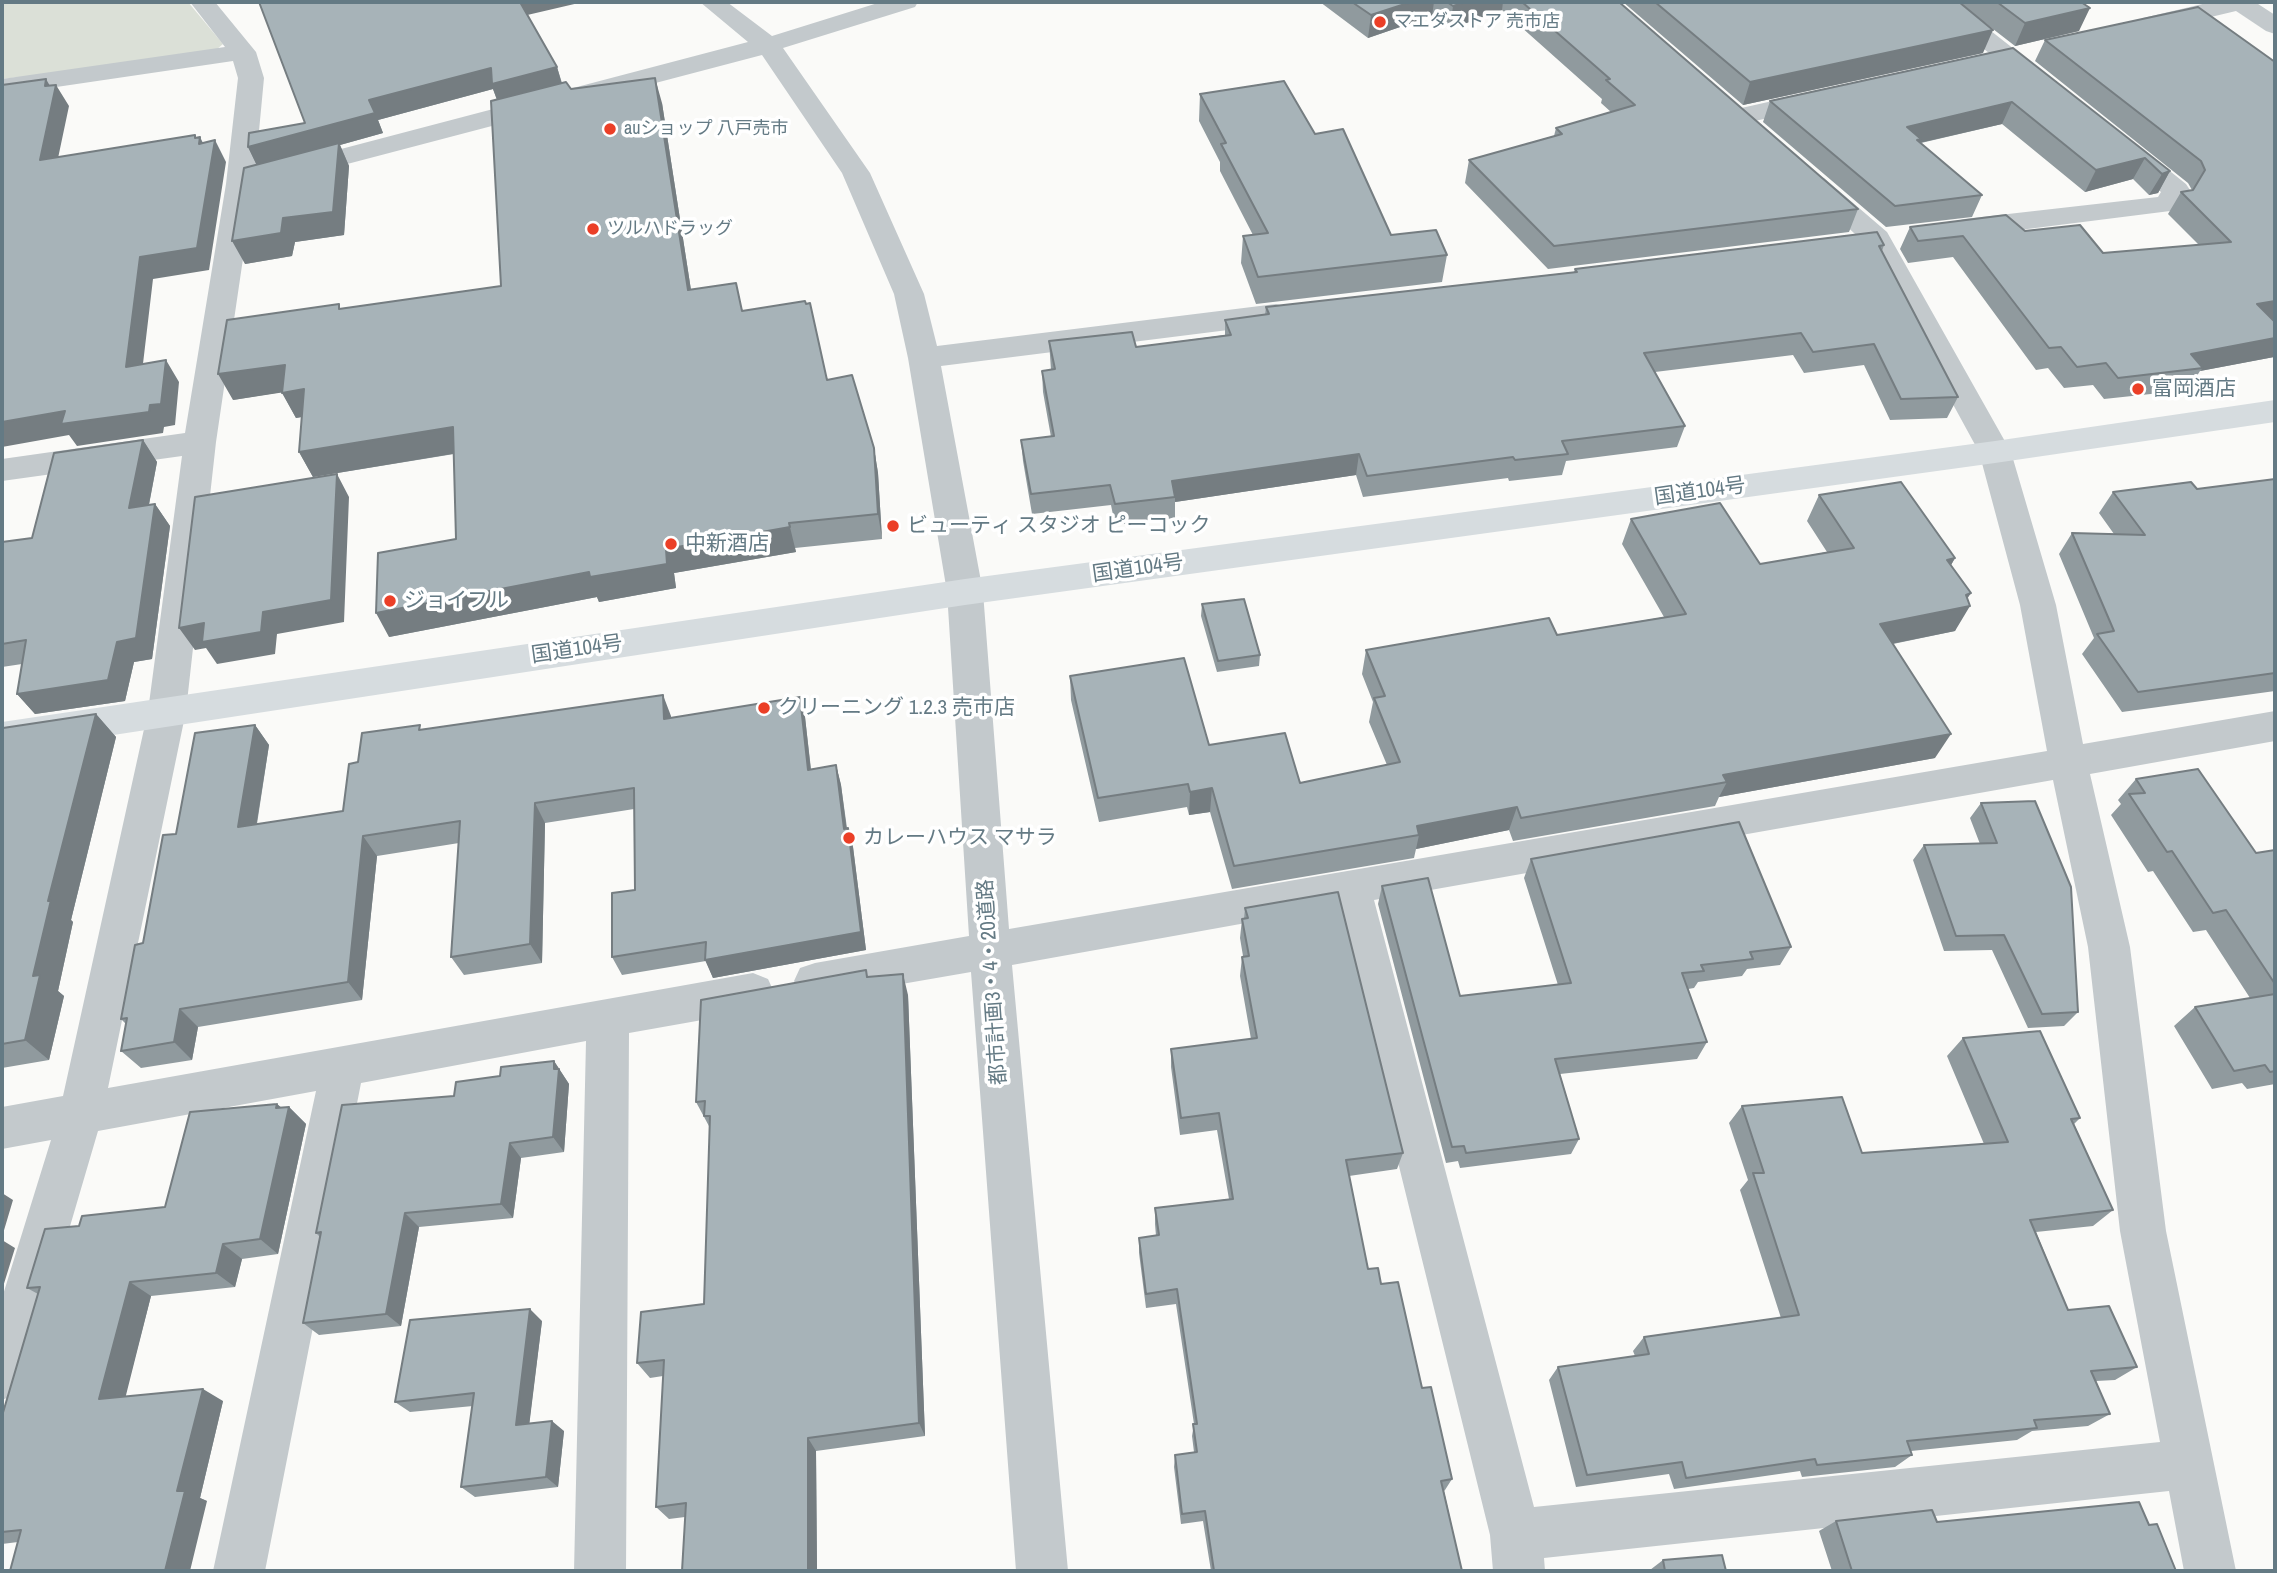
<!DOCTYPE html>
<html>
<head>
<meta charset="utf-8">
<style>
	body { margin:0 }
	#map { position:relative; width:2277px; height:1573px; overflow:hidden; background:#fafaf8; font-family:"Archivo Narrow",sans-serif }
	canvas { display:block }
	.frame { position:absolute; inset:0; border:4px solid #647a84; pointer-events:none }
</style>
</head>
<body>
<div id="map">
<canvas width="2277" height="1573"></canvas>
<div class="frame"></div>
</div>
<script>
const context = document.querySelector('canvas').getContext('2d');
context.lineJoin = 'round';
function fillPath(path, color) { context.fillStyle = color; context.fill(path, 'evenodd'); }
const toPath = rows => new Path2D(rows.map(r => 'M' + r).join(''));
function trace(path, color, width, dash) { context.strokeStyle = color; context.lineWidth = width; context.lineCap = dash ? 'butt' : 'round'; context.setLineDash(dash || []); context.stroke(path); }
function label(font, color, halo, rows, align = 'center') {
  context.font = font + ' "Archivo Narrow","Noto Sans JP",sans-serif'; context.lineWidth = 7; context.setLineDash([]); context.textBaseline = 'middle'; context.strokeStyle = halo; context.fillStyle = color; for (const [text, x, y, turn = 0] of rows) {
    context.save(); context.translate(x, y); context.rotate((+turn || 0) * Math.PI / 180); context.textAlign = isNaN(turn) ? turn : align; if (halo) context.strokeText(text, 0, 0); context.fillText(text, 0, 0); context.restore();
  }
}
const green = toPath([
	[2,2,188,2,223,44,216,50,110,67,2,79]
]);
const minor = toPath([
	[190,2,215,2,256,52,264,78,254,184,216,442,186,711,108,1088,753,973,768,979,774,992,768,1005,753,1011,629,1033,626,1571,574,1571,586,1041,361,1083,265,1571,213,1571,316,1091,98,1131,26,1376,19,1393,2,1400,2,1298,51,1140,2,1149,2,1107,63,1096,148,711,182,456,2,481,2,459,185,433,226,184,238,78,233,61,2,95,2,79,225,47,190,2],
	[700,2,727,2,772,36,881,2,918,2,915,7,783,48,870,173,924,294,937,346,1276,304,1287,307,1291,314,1287,321,1276,324,941,366,983,592,1009,929,2047,751,2020,605,1979,452,1865,243,1800,184,1804,178,1814,176,1824,178,1887,232,2011,452,2056,605,2083,744,2275,711,2275,741,2090,774,2130,947,2166,1231,2236,1571,2184,1571,2169,1491,1544,1558,1545,1571,1493,1571,1490,1535,1335,907,1012,965,1068,1571,1016,1571,971,972,815,999,800,994,794,981,800,968,815,963,969,936,947,592,908,358,894,294,842,173,762,55,294,178,284,176,280,170,284,164,748,42,700,2],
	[2053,780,2088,947,2120,1231,2160,1442,1534,1507,1374,900,2053,780],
	[1927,2,1954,2,2056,82,2052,88,2043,90,2034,88,1930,7,1927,2],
	[2211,2,2255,2,2275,15,2275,34,2266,31,2236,11,2152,31,2143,28,2139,23,2143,18,2211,2],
	[1817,91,1826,93,1830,99,1826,105,1737,125,1728,123,1724,117,1728,111,1817,91],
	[2125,141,2135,143,2186,184,2190,190,2178,210,1964,237,1954,234,1950,228,1954,222,1964,219,2158,197,2161,192,2111,149,2115,143,2125,141]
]);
const highway = toPath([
	[2275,400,2275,422,1995,463,965,605,2,752,2,722,965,579,1995,441,2275,400]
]);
const wall = toPath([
	[1320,2,1619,2,1858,209,1849,232,1548,269,1465,183,1469,160,1554,136,1556,128,1611,112,1601,103,1602,99,1502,10,1450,29,1432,16,1368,38],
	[1623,2,2081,2,2079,31,2015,46,1984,22,1983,53,1743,105],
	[2198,7,2275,322,2275,356,2274,357,2200,371,2188,390,2104,399,2093,385,2064,388,2048,368,2036,370,1953,257,1908,263,1900,249,1910,227,2025,231,2103,253,2199,245,2168,214,2181,192,2192,190,2188,183,2035,61,2045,40],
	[527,15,557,67,562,83,571,89,662,103,691,290,743,311,827,380,874,448,878,473,882,539,795,548,796,552,674,573,676,588,599,602,597,597,389,637,456,539,454,454,313,477,299,452,302,417,296,418,282,392,233,400,341,309,501,286,497,100,493,89,378,120,383,133,340,145,349,166,344,235,295,242,292,256,245,264,257,165,248,147,305,123],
	[2013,48,2170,171,2158,193,2149,195,2133,179,2085,192,2002,124,1921,143,1982,195,1972,217,1886,227,1763,122,1770,101],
	[1200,94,1315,134,1391,235,1447,255,1442,282,1256,304,1241,263,1243,236,1253,235,1220,171,1220,162,1199,121],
	[1884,245,1882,251,1958,397,1947,418,1890,420,1864,365,1804,373,1793,355,1655,372,1685,426,1677,447,1566,461,1562,475,1509,481,1508,478,1363,497,1356,475,1175,502,1175,518,1115,525,1111,505,1032,514,1023,461,1021,440,1051,437,1043,392,1042,371,1051,370,1049,341,1136,347,1225,335,1225,320,1265,315,1266,307,1574,272,1575,269],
	[143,440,157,462,149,505,155,504,170,526,152,659,134,662,125,701,35,714,17,694,22,664,2,667,2,542,32,538],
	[2275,479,2275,691,2122,712,2082,654,2094,638,2059,554,2072,533,2114,534,2099,513,2113,492,2197,489],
	[1819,495,1955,558,1951,565,1967,598,1955,631,1893,644,1935,758,1719,797,1715,806,1513,841,1509,830,1416,849,1414,858,1232,889,1210,812,1189,815,1187,807,1099,822,1071,700,1070,676,1209,745,1300,783,1387,765,1369,722,1373,702,1362,674,1366,650,1557,635,1664,617,1622,544,1631,519,1760,564,1827,552,1807,521],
	[1202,604,1260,655,1259,666,1217,672,1201,616],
	[800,697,805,717,811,769,836,765,841,785,847,828,853,847,866,950,713,978,706,961,622,975,612,957,635,890,634,809,545,823,542,963,464,975,451,957,459,843,377,856,362,1000,198,1027,192,1060,141,1068,121,1051,126,1024,121,1019,176,834,255,725,269,745,257,824,343,811,358,762,422,729,671,716,671,718],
	[96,714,116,737,71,920,73,922,58,991,64,996,49,1060,2,1068,2,734],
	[2136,779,2256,853,2275,850,2275,1084,2247,1089,2242,1083,2212,1089,2174,1026,2195,1007,2250,998,2206,930,2193,932,2153,871,2148,872,2111,815,2121,804,2118,800],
	[1981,803,2078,1012,2064,1026,2028,1028,1992,950,1944,951,1913,860,1924,845,1980,844,1970,818],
	[1531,859,1791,947,1780,965,1747,969,1742,976,1698,982,1694,988,1688,989,1707,1042,1697,1059,1560,1074,1579,1139,1571,1154,1460,1168,1458,1161,1446,1163,1378,904,1382,886,1460,996,1558,985,1524,878],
	[1245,908,1403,1153,1397,1169,1349,1176,1368,1269,1381,1284,1422,1388,1452,1479,1445,1490,1444,1491,1462,1571,1211,1571,1203,1521,1181,1524,1174,1467,1175,1455,1194,1452,1192,1436,1194,1424,1176,1304,1146,1308,1139,1253,1139,1238,1156,1236,1155,1224,1155,1208,1229,1199,1217,1130,1180,1135,1171,1067,1171,1049,1251,1039,1240,976,1242,957,1243,956,1240,938,1242,919,1244,919],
	[868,977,908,995,925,1436,816,1451,817,1571,682,1571,685,1517,669,1519,656,1507,663,1376,650,1378,637,1363,704,1304,710,1128,696,1102],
	[1963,1038,2080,1118,2074,1124,2113,1210,2093,1226,2036,1232,2068,1310,2137,1367,2115,1380,2096,1381,2110,1414,2088,1426,2032,1431,2017,1440,1911,1451,1912,1455,1895,1467,1802,1477,1800,1471,1674,1489,1669,1474,1576,1487,1549,1380,1558,1367,1635,1356,1633,1351,1644,1337,1781,1318,1740,1190,1748,1180,1729,1123,1742,1106,1862,1153,1984,1144,1947,1056],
	[554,1061,569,1084,564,1152,521,1158,513,1218,419,1227,401,1326,319,1335,303,1323,320,1237,316,1233,454,1096,500,1076],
	[277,1104,282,1108,289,1107,306,1124,278,1254,242,1259,235,1287,151,1296,125,1396,223,1401,200,1498,207,1501,18,1542,2,1544,2,1416,38,1294,27,1288,79,1226,165,1207],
	[542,1321,529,1424,564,1431,558,1487,475,1497,461,1487,473,1406,410,1412,395,1402],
	[1836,1521,2149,1525,2176,1571,1832,1571,1819,1531],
	[1663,1560,1726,1571,1650,1571,1650,1570]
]);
const shadedWall = toPath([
	[518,2,583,2,523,16],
	[1411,2,1434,2,1432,16,1368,38,1371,15],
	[1466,2,1503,2,1502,10,1450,29,1453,6],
	[2090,8,2079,31,2015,46,2025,23],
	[1993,30,1983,53,1743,105,1750,82],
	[557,67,563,88,499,105,493,89,378,120,383,133,340,145,349,166,344,235,295,242,292,256,245,264,232,241,258,168,248,147,369,100,491,68],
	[655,78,662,103,695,316,688,290],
	[46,79,54,93,56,85,69,106,53,182,40,160,45,86],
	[2012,102,2002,124,1919,143,1907,127],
	[195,135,199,143,200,137,211,159,215,140,226,162,209,270,153,279,140,389,126,367,140,257,195,138],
	[2145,158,2133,179,2085,192,2096,170],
	[2170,171,2158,193,2149,195,2162,174],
	[2275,301,2275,320,2242,326,2257,304],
	[2275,338,2275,356,2274,357,2200,371,2203,368,2191,354],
	[166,360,179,382,175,425,164,427,163,433,77,446,69,435,2,447,2,422,65,411,150,405],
	[285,365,304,389,317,414,296,418,282,393,298,390,233,400,218,374],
	[453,427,464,452,313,477,299,452],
	[143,440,157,462,144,530,129,508],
	[874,448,878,473,882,539,878,514],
	[1359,454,1356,475,1175,502,1175,497,1172,481],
	[337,474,349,497,344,622,277,634,275,654,217,664,206,648,195,650,179,628,263,612],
	[155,504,170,526,152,659,134,662,125,701,35,714,17,694,117,642],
	[789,523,796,552,674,573,676,588,599,602,597,597,389,637,376,613,589,572,666,549],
	[1955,558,1940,584,1947,560],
	[1971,593,1961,608,1970,606,1955,631,1866,649,1880,624],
	[663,695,671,716,672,739,664,719],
	[800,697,805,717,813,790,808,770],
	[96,714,116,737,71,920,73,922,58,991,64,996,49,1060,25,1040,33,976,48,901],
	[255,725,269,745,253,846,238,827],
	[1951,734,1935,758,1719,797,1727,782,1723,775],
	[836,765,841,785,849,848,844,829],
	[1212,788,1210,812,1189,815,1190,792],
	[535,803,545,823,542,963,530,944],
	[1517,807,1509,830,1416,849,1419,835,1417,826],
	[848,828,853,847,866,950,713,978,705,960],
	[363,836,377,856,362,1000,348,982],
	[903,974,908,995,925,1436,919,1423],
	[180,1009,198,1027,192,1060,174,1042],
	[554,1061,569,1084,564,1152,553,1137],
	[277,1104,288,1114,289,1107,306,1124,278,1254,260,1239],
	[510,1143,521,1158,513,1218,501,1204],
	[2,1193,13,1200,2,1237],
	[405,1213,419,1227,401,1326,386,1314],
	[2,1240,15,1248,2,1290],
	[223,1244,242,1259,235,1287,216,1273],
	[130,1282,151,1296,122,1411,99,1399],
	[530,1309,542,1321,528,1435,516,1425],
	[203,1389,223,1401,200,1498,207,1501,190,1571,165,1571,177,1491],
	[552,1421,564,1431,558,1487,546,1477],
	[808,1438,816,1451,817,1571,808,1571]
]);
const building = toPath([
	[259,2,520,2,557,67,492,84,491,68,369,100,375,113,248,147,249,133,305,123,259,2],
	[1352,2,1411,2,1371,15,1352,2],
	[1447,2,1466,2,1453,6,1447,2],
	[1522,2,1619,2,1858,209,1554,246,1469,160,1562,134,1556,128,1635,105,1606,80,1610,79,1522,2],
	[1655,2,1959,2,1993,30,1750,82,1655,2],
	[1997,2,2081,2,2090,8,2025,23,1997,2],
	[2198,7,2275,62,2275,301,2257,304,2275,322,2275,338,2191,354,2203,368,2118,378,2106,363,2077,367,2061,347,2049,348,1963,236,1918,241,1910,227,2006,215,2025,231,2080,225,2103,253,2231,242,2181,192,2193,190,2205,170,2201,161,2045,40,2198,7],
	[2013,48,2170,171,2162,174,2145,158,2096,170,2012,102,1907,127,1921,139,1917,140,1982,195,1895,206,1770,101,2013,48],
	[655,78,688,290,736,283,742,311,805,301,806,304,810,303,827,380,852,375,874,448,878,514,789,523,790,527,666,549,667,564,590,577,589,572,376,613,378,553,456,539,453,427,299,452,304,389,282,393,285,365,218,374,227,320,339,304,339,309,501,286,491,101,566,82,571,89,655,78],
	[46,79,45,86,56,85,40,160,195,135,195,138,200,137,199,144,215,140,197,248,140,257,126,367,166,360,161,404,150,405,149,412,61,424,65,411,2,422,2,85,46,79],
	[1284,81,1315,134,1343,129,1391,235,1436,230,1447,255,1258,277,1243,236,1268,233,1221,144,1226,143,1200,94,1284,81],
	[339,143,333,212,283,218,281,233,232,241,244,168,339,143],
	[1877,232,1884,245,1879,246,1958,397,1901,399,1874,344,1813,352,1801,333,1644,353,1685,426,1562,441,1568,454,1515,460,1513,457,1367,476,1359,454,1172,481,1175,497,1115,504,1110,485,1031,494,1021,440,1054,436,1042,371,1055,369,1049,341,1132,332,1136,347,1231,335,1225,320,1269,314,1266,307,1577,272,1575,269,1877,232],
	[143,440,129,508,155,504,136,638,117,642,108,680,17,694,26,640,2,644,2,542,32,538,54,453,143,440],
	[337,474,331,600,263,612,261,632,202,642,204,623,179,628,195,497,337,474],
	[2275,479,2275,673,2138,692,2097,634,2114,631,2072,533,2145,535,2113,492,2191,482,2197,489,2275,479],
	[1901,482,1955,558,1947,560,1971,593,1966,595,1970,606,1880,624,1951,734,1723,775,1727,782,1521,818,1517,807,1417,826,1419,835,1234,866,1212,788,1190,792,1188,784,1098,798,1070,676,1184,658,1209,745,1285,733,1300,783,1400,762,1374,698,1385,696,1366,650,1549,618,1557,635,1686,614,1631,519,1720,503,1760,564,1854,548,1819,495,1901,482],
	[1244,599,1260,655,1218,661,1202,604,1244,599],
	[663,695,664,719,800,697,808,770,836,765,844,829,848,828,861,932,705,960,706,942,612,957,612,893,635,890,634,788,535,803,530,944,451,957,460,821,363,836,348,982,180,1009,174,1042,121,1051,127,1018,121,1019,135,945,143,943,163,835,176,834,195,733,255,725,238,827,343,811,349,764,358,762,362,733,420,725,419,730,663,695],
	[96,714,48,901,51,900,33,976,40,975,25,1040,2,1044,2,734,3,728,96,714],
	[2198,769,2256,853,2275,850,2275,984,2226,910,2213,913,2172,851,2167,852,2129,794,2145,793,2136,779,2198,769],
	[2035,801,2071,887,2078,1012,2042,1014,2004,935,1956,936,1924,845,1997,843,1981,803,2035,801],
	[1739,822,1791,947,1750,952,1753,959,1701,965,1704,971,1682,973,1707,1042,1555,1059,1579,1139,1466,1153,1464,1146,1452,1147,1382,886,1428,878,1460,996,1571,983,1531,859,1739,822],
	[1338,892,1403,1153,1346,1160,1368,1269,1378,1268,1381,1284,1398,1282,1422,1388,1431,1387,1452,1479,1441,1481,1462,1571,1214,1571,1205,1511,1182,1514,1175,1455,1197,1452,1193,1424,1197,1424,1177,1289,1146,1294,1139,1238,1159,1235,1155,1208,1233,1199,1219,1113,1181,1118,1171,1049,1257,1038,1242,957,1249,956,1242,919,1248,918,1245,908,1338,892],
	[866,970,867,977,903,974,919,1423,808,1438,808,1571,682,1571,686,1503,656,1507,664,1360,637,1363,641,1312,704,1304,710,1116,704,1116,705,1101,696,1102,701,1000,866,970],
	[2275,994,2275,1071,2270,1072,2265,1065,2234,1071,2195,1007,2275,994],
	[2040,1031,2080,1118,2071,1119,2113,1210,2030,1220,2068,1310,2109,1306,2137,1367,2091,1371,2110,1414,2034,1420,2037,1428,1907,1441,1912,1455,1817,1465,1815,1459,1686,1478,1682,1462,1587,1475,1558,1367,1649,1354,1644,1337,1799,1315,1753,1173,1764,1173,1742,1106,1842,1097,1862,1153,2008,1142,1963,1038,2040,1031],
	[554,1061,554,1069,559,1069,553,1137,510,1143,501,1204,405,1213,386,1314,303,1323,321,1232,316,1233,342,1105,454,1096,456,1082,500,1076,501,1067,554,1061],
	[277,1104,276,1108,289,1107,260,1239,223,1244,216,1273,130,1282,99,1399,203,1389,177,1491,185,1491,165,1571,10,1571,21,1530,2,1532,2,1416,40,1287,27,1288,45,1229,79,1226,82,1216,165,1207,190,1112,277,1104],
	[530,1309,516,1425,552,1421,546,1477,461,1487,474,1393,395,1402,410,1320,530,1309],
	[2139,1502,2149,1525,2157,1524,2176,1571,1852,1571,1836,1521,1932,1510,1937,1522,2139,1502],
	[1722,1555,1726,1571,1665,1571,1663,1560,1722,1555]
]);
const markers = [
	[1380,22,7,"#eb3f27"],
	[610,129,7,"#eb3f27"],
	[593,229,7,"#eb3f27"],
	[2138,389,7,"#eb3f27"],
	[893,526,7,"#eb3f27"],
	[671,544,7,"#eb3f27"],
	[390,601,7,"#eb3f27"],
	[764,708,7,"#eb3f27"],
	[849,838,7,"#eb3f27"]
];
const farPoinames = [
	["マエダストア 売市店",1394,22],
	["auショップ 八戸売市",624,129],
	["ツルハドラッグ",607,229]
];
const poiNames = [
	["富岡酒店",2152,389],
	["ビューティ スタジオ ピーコック",907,526],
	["中新酒店",685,544],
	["ジョイフル",404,601],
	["クリーニング 1.2.3 売市店",778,708],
	["カレーハウス マサラ",863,838]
];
const streetNames = [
	["国道104号",1700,492,-8],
	["国道104号",1138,569,-8],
	["国道104号",577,650,-8],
	["都市計画3・4・20道路",993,982,-94]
];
fillPath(green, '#dbe0d7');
fillPath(minor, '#c3c9cc');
fillPath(highway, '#d6dcdf');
fillPath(wall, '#909a9e');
fillPath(shadedWall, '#757d81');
fillPath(building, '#a7b3b8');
trace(building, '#757d81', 2);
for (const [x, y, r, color] of markers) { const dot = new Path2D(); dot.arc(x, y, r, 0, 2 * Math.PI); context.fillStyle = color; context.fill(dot); trace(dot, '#fff', 2.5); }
label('18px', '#647a84', '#fff', farPoinames, 'left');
label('21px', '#647a84', '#fff', poiNames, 'left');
label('21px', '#647a84', '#fff', streetNames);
</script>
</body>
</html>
